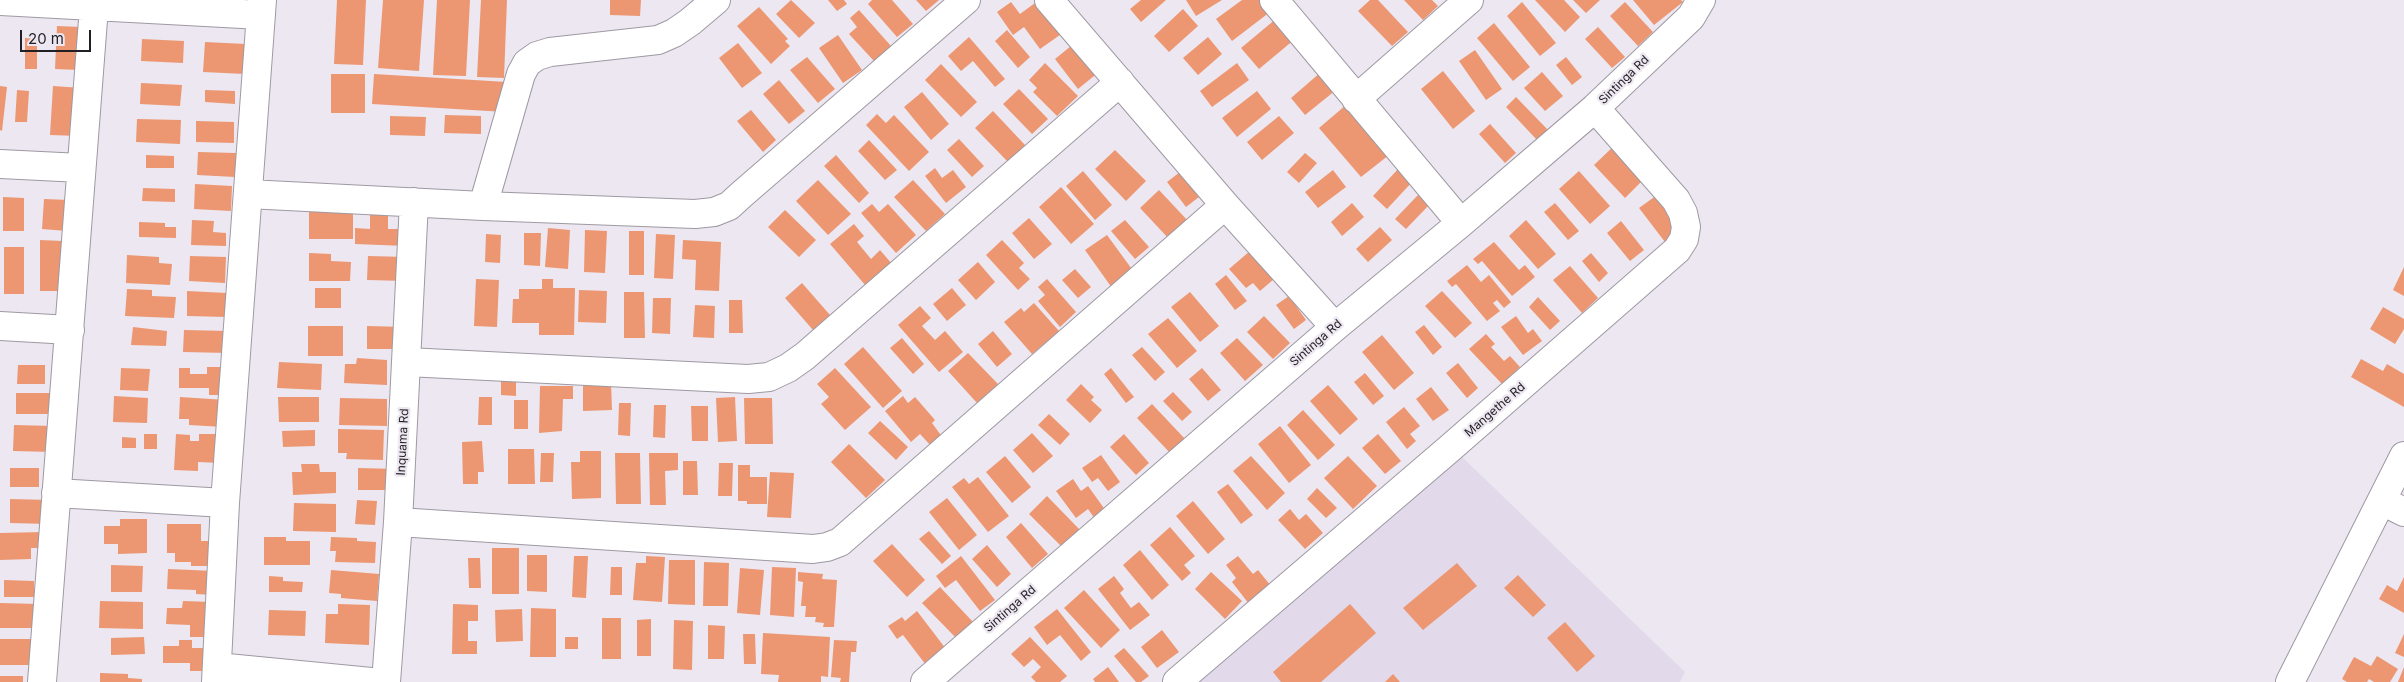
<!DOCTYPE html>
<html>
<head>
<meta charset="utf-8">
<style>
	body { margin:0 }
	#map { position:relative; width:2404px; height:682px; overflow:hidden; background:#ede7f1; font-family:Inter,sans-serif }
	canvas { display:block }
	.scale { position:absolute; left:20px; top:30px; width:71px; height:22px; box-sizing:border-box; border:2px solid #211f23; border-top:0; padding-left:6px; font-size:15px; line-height:18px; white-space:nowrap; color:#211f23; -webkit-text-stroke:4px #ede7f1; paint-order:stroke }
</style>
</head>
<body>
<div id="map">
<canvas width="2404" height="682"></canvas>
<div class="scale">20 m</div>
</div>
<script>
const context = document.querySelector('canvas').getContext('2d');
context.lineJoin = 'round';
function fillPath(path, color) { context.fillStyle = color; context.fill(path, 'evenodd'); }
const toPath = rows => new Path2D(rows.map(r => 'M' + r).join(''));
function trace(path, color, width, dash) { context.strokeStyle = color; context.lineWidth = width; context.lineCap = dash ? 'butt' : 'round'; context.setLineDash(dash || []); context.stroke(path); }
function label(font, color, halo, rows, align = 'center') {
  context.font = font + ' Inter,sans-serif'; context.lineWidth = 4.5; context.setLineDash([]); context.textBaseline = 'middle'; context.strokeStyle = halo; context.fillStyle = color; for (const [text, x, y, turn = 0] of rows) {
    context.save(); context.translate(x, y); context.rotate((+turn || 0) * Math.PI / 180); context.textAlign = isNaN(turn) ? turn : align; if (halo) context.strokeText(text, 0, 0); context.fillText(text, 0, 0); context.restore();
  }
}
const built = toPath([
	[1458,453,1685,672,1680,682,1186,682]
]);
const building = toPath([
	[337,0,366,0,363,65,334,64],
	[383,0,424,0,419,71,378,68],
	[437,0,470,0,466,76,433,75],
	[481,0,507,0,504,78,477,77],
	[610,0,641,0,640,16,610,15],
	[791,0,815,23,799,38,776,14],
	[828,0,844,0,847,4,837,11],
	[872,0,892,0,913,24,897,37,868,4],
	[916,0,939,0,926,11],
	[1039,0,1067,30,1040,49,1024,27,1013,35,997,12,1011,2,1020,14],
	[1141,0,1166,0,1141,22,1130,9],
	[1186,0,1222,0,1196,16],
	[1242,0,1261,0,1270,12,1232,41,1216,19],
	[1370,0,1378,0,1408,32,1392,46,1358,11],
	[1404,0,1432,0,1438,6,1423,20],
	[1535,0,1564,0,1580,17,1565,32],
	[1573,0,1600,0,1586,13],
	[1633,0,1681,0,1683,2,1654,25],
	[1522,2,1556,43,1540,56,1507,16],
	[1625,2,1653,32,1638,46,1610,16],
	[759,7,788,39,785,41,790,46,771,64,737,26],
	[1183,9,1198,26,1169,52,1154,36],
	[859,10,891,46,874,61,849,34,857,27,850,18],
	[1277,18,1295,39,1259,69,1241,48],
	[1494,23,1530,67,1513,81,1477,38],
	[57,26,81,27,79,70,55,69],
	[1598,27,1625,57,1612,68,1585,39],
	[1007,30,1030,57,1018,68,995,41],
	[838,35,862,70,843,83,819,48],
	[969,37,1005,79,995,87,973,61,961,71,948,56],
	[1208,37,1222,54,1198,75,1183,58],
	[25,38,37,38,37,69,25,69],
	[142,39,184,41,183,63,141,61],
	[205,42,246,44,245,74,203,72],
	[738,43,762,73,742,88,719,58],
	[1071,46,1082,60,1092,52,1105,67,1078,89,1055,59],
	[1475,50,1502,89,1486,100,1459,61],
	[807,57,835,89,818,103,790,70],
	[1566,57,1582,77,1572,85,1556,65],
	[1045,63,1078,96,1057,116,1033,92,1037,88,1029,80],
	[1237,63,1249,80,1212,107,1200,91],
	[941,64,977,102,961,117,925,80],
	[1443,71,1475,111,1453,129,1421,89],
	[1321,72,1336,90,1305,115,1291,98],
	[1542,72,1563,96,1545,111,1524,88],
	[331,74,365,74,365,113,331,113],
	[374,74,507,82,505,112,372,104],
	[779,80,805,111,789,124,763,94],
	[141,83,182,85,180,106,140,104],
	[0,86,7,87,2,131,0,130],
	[53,86,82,88,79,136,50,135],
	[1019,89,1048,119,1032,134,1003,104],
	[17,90,29,91,27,122,15,122],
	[205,90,235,91,235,104,205,102],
	[1257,91,1271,109,1237,137,1222,118],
	[922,92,949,124,931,140,904,107],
	[1516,97,1548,130,1537,140,1506,107],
	[1346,105,1389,155,1361,177,1319,128],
	[751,110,776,140,763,152,737,121],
	[993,111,1025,145,1008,162,975,128],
	[877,114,886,123,894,115,929,152,909,171,866,125],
	[445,115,481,116,481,134,444,133],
	[390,116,426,117,425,136,390,135],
	[1279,116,1294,133,1262,160,1247,142],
	[137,119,181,120,180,144,136,142],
	[196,121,234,122,234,143,196,142],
	[1490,124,1516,153,1505,163,1479,134],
	[959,139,984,166,972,177,947,150],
	[869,140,897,170,885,180,858,151],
	[1617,143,1648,175,1625,198,1594,165],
	[1115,150,1146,181,1126,201,1095,169],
	[198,152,236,153,235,177,197,175],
	[1305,153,1317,163,1299,183,1287,172],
	[146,155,174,156,174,168,146,168],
	[836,155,869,193,859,203,824,166],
	[935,168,942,178,953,170,966,187,946,203,925,176],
	[1399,168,1413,181,1387,209,1373,196],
	[1333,170,1346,187,1318,208,1305,192],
	[1083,171,1112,205,1095,220,1066,186],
	[1579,171,1610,206,1590,224,1559,189],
	[1180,172,1199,197,1186,207,1167,182],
	[818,180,851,214,828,235,796,201],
	[913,180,945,214,926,231,894,197],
	[195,184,232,186,231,211,194,209],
	[1061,187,1094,224,1071,244,1039,207],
	[143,188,175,189,175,202,142,201],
	[1159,190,1189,222,1170,240,1140,208],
	[1418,195,1429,205,1406,229,1395,219],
	[1657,195,1683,228,1665,242,1639,208],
	[3,197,24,198,24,231,3,231],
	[44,199,69,200,67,231,42,229],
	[1352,203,1364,217,1342,236,1331,222],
	[1555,203,1579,231,1568,240,1544,212],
	[872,204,879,212,888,204,916,235,896,253,861,213],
	[309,208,353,208,353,239,309,239],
	[370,208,388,209,388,229,407,229,406,246,355,244,355,228,370,229],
	[785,210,816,240,799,257,768,227],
	[1029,218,1052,244,1034,259,1012,233],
	[192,220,214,221,213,232,226,233,226,246,191,245],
	[1125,220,1149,247,1135,259,1111,231],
	[1526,220,1556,254,1538,269,1509,236],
	[1621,221,1644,250,1630,261,1607,233],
	[139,222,165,223,165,227,176,227,176,238,139,237],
	[854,224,864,236,857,242,871,259,880,250,892,264,866,286,830,244],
	[1380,227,1392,240,1368,262,1356,249],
	[548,228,570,230,568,269,545,267],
	[585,230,607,231,605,273,584,272],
	[629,231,644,231,644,275,629,275],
	[524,233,541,233,540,266,524,265],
	[486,234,501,235,500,263,485,262],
	[656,234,675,235,673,279,654,278],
	[1107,235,1134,272,1112,288,1085,250],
	[40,240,63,241,63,291,40,291],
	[683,240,721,242,719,291,695,290,696,260,682,259],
	[1002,240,1024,263,1019,268,1030,279,1018,290,986,255],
	[1494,242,1519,270,1525,265,1535,277,1512,296,1482,261,1478,264,1473,259],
	[4,247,24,247,24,294,4,294],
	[1250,251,1274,279,1260,291,1253,283,1246,288,1229,269],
	[309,253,331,254,331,261,351,262,350,281,309,281],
	[1591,253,1608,273,1599,282,1582,261],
	[127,255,159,257,159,263,172,264,170,285,126,283],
	[190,256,226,257,225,283,189,281],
	[368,256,407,257,406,281,367,280],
	[978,262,995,282,976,300,958,280],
	[1467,265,1481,282,1489,275,1511,302,1504,308,1497,300,1493,303,1500,311,1487,321,1456,284,1452,287,1447,281],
	[1570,266,1598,298,1582,313,1553,280],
	[2404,267,2404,296,2393,290],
	[1075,269,1091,287,1078,298,1062,280],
	[1226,275,1247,301,1235,310,1215,284],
	[476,279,499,280,497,327,474,326],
	[542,279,553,279,553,288,575,288,574,335,539,335,539,323,512,323,513,299,519,299,519,289,542,289],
	[1047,279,1076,312,1060,327,1038,301,1045,295,1038,287],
	[802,283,830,315,813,330,785,298],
	[315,288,341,288,341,308,315,308],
	[952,288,966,305,947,321,933,304],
	[127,289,152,290,152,296,176,297,174,318,125,316],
	[579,290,607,291,606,323,578,322],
	[187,291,227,293,226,317,187,316],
	[1442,291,1472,323,1455,338,1425,306],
	[624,292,644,292,645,338,624,338],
	[1190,292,1219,326,1200,342,1171,307],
	[1289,296,1306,320,1294,329,1276,305],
	[1538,297,1560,321,1550,330,1529,307],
	[653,298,671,298,670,334,652,333],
	[729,300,742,300,743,333,729,333],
	[1034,303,1059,331,1032,354,1004,322,1021,308,1024,312],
	[695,305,715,306,714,338,693,337],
	[920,306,931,318,922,326,935,340,945,331,963,352,939,372,898,325],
	[2383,307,2404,319,2404,329,2395,344,2370,329],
	[1264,316,1290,343,1273,359,1247,332],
	[1516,316,1528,333,1533,329,1542,341,1523,355,1501,327],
	[1168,318,1197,351,1177,368,1148,334],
	[1424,325,1442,347,1433,355,1415,332],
	[308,326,343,326,343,356,308,356],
	[367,326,406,327,406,349,367,349],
	[133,327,167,331,166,346,131,345],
	[184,330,229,331,229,353,183,352],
	[993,331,1012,354,997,367,978,344],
	[1486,334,1495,344,1491,347,1504,361,1510,356,1520,367,1502,384,1469,349],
	[1382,335,1414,373,1394,390,1362,352],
	[902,338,924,364,913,374,890,348],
	[1237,338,1263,365,1245,381,1220,353],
	[863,347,902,391,883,408,844,364],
	[1142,347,1165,372,1155,381,1132,355],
	[968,353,998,384,977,403,948,371],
	[357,358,387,360,387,385,344,383,345,364,356,364],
	[2361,359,2383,371,2387,364,2404,374,2404,407,2351,377],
	[279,362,322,364,321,390,277,388],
	[1458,363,1478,388,1467,398,1446,373],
	[18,365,45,365,45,384,17,384],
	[207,367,231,367,231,395,209,395,209,388,179,388,179,368,190,368,190,374,207,374],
	[121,368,150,369,148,391,120,390],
	[835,368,871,407,845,430,821,404,829,397,817,384],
	[1111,368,1134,397,1126,403,1104,374],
	[1202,368,1221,390,1208,401,1189,379],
	[1365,373,1384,396,1373,405,1354,382],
	[501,376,516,376,516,396,501,395],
	[583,382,611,382,612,410,583,411],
	[1081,384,1094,397,1091,400,1102,410,1090,423,1066,400],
	[1328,385,1358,419,1340,435,1310,401],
	[540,386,573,386,573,399,563,399,562,431,539,433],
	[1431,387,1449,410,1433,421,1416,399],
	[1173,392,1192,412,1182,421,1163,401],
	[16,393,50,393,50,414,16,414],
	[114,396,148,398,147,423,113,422],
	[903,396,908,403,915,397,935,420,932,423,943,438,932,447,920,434,911,442,885,411],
	[180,397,226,400,224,427,189,425,189,419,179,419],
	[278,397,319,397,319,422,279,422],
	[479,397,492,397,492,425,478,425],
	[735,397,737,441,718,442,716,398],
	[340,398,387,399,387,426,339,425],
	[744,398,772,398,773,444,745,444],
	[514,400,528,400,528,429,514,429],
	[619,403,631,403,630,436,618,435],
	[1152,404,1186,440,1171,454,1137,418],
	[654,405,666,405,665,438,653,437],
	[691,406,708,406,708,441,692,441],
	[1404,407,1420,426,1410,434,1416,441,1407,449,1386,422],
	[1303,410,1335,445,1318,460,1287,425],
	[1049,414,1070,434,1060,445,1038,425],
	[880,421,908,447,896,460,868,433],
	[14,425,54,426,54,452,13,451],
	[1280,426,1311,465,1289,483,1258,444],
	[338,429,384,430,383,460,346,459,347,453,338,453],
	[315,430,315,446,283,447,282,431],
	[1032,433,1053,456,1033,473,1013,450],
	[144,434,157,434,157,449,144,449],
	[176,434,190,435,190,441,199,441,199,434,221,434,220,463,198,462,198,471,174,470],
	[1124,434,1149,463,1136,475,1110,447],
	[1378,434,1401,461,1385,474,1362,448],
	[122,437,136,438,136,448,122,448],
	[482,441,484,472,478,472,478,484,463,484,462,442],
	[849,444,885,480,866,498,831,462],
	[508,449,534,449,535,484,508,484],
	[580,451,601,451,601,498,572,499,571,462,580,462],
	[541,453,554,453,553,482,540,482],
	[615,453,640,453,641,504,616,504],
	[649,453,678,453,678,470,665,471,666,505,650,505],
	[1101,455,1120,482,1108,491,1098,478,1092,482,1082,468],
	[1005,456,1031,487,1012,503,986,472],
	[1251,456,1285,493,1267,510,1233,471],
	[1348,456,1377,486,1353,509,1324,478],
	[683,461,697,461,698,495,683,495],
	[719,463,733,463,732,496,718,496],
	[301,464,319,464,320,472,336,472,336,493,293,495,292,472,302,472],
	[738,465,750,465,750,477,767,477,767,504,747,504,747,501,738,501],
	[10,468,39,468,39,487,10,487],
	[358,468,397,469,396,490,358,490],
	[770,472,794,473,791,518,767,517],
	[978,477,1009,516,988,532,952,487,964,478,969,484],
	[1073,479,1081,491,1088,486,1106,511,1095,519,1088,509,1076,518,1056,491],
	[1228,484,1253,515,1241,524,1217,492],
	[1317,488,1337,508,1326,518,1307,499],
	[1047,496,1080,530,1062,547,1029,514],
	[947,498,977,535,959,550,929,512],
	[10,499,50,500,49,524,10,523],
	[357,500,377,501,375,525,355,524],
	[1193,501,1225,539,1208,554,1176,516],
	[294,503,336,504,336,532,293,531],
	[1290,509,1299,520,1306,514,1323,533,1305,549,1278,520],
	[120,519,147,519,147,553,118,554,118,544,104,544,104,526,120,526],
	[1021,523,1048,554,1032,568,1006,537],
	[167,524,201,524,201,541,218,541,210,566,191,566,191,562,175,562,175,553,167,553],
	[1170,527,1195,556,1184,565,1191,573,1182,581,1150,545],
	[929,531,951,556,942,564,919,539],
	[43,532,44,548,31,548,31,559,0,560,0,533],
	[264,537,286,537,286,541,310,541,310,565,264,565],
	[331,537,357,538,357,541,376,542,375,563,335,562,336,551,330,551],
	[892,544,925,580,907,597,873,561],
	[987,545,1011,574,997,587,972,559],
	[492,548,519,548,519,594,492,594],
	[1140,550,1169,585,1152,600,1123,565],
	[527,555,547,555,547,592,527,591],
	[574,556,588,556,586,598,572,597],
	[646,556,665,557,662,602,633,600,636,563,646,563],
	[961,556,995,600,980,611,956,580,945,588,936,576],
	[1238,556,1253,574,1258,570,1271,586,1249,604,1232,582,1236,578,1226,565],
	[468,558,480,558,481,588,469,588],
	[669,560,695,560,695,605,668,604],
	[704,562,729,563,728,606,703,606],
	[1457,563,1477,586,1423,630,1403,608],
	[111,565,143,566,142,592,111,592],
	[611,567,622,567,622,595,610,595],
	[772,567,796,568,794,617,770,615],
	[740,568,764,570,760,615,737,613],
	[168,569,215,571,214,595,196,594,196,590,167,589],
	[331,570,379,574,377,601,341,598,341,594,329,593],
	[798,572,823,574,822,579,837,580,834,627,823,627,824,623,815,622,816,617,805,617,806,606,801,606,803,582,798,581],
	[1211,572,1242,601,1225,619,1195,589],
	[1518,575,1546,605,1533,617,1504,588],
	[269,576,283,577,283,581,303,582,302,592,269,592],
	[1114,576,1124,589,1120,593,1131,608,1139,602,1150,615,1130,630,1098,589],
	[2404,577,2404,613,2379,599,2387,585,2397,591],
	[4,580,34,581,34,597,4,597],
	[940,587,973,622,956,638,922,603],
	[1084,590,1120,630,1101,648,1064,608],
	[100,601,143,602,143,629,99,628],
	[183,601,213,602,212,637,190,637,190,625,166,624,167,608,182,608],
	[0,603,38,604,37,628,0,628],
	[338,604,370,605,369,645,325,643,326,614,338,614],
	[453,604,478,605,478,621,468,621,468,641,477,641,477,654,452,654],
	[1350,604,1376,633,1321,682,1281,682,1273,672],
	[531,608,556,609,556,657,530,657],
	[522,609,523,641,496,642,495,610],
	[1057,609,1091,652,1081,661,1060,635,1047,645,1034,627],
	[269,610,306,611,305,636,268,635],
	[917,611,946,649,926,665,903,635,897,639,888,626,902,617,905,621],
	[602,618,621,618,621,659,602,659],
	[651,619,651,656,637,656,637,620],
	[674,620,693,621,692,670,673,669],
	[1565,622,1595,656,1577,672,1547,638],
	[708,625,725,626,724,659,708,659],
	[1162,630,1179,652,1157,668,1141,647],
	[763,633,830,637,828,677,821,676,821,682,778,682,779,675,761,674],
	[743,634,755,634,756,664,744,664],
	[2404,634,2404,657,2395,653],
	[144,637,145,654,111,655,111,638],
	[565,637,578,637,578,649,565,649],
	[1030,637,1067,676,1060,682,1036,682,1031,677,1041,667,1033,659,1024,667,1011,654],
	[0,639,37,639,37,665,0,665],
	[179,640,192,640,192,648,209,648,209,671,190,671,190,663,163,663,163,646,179,646],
	[834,640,857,641,856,652,851,652,849,682,840,682,841,678,831,677],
	[1124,648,1149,676,1141,682,1136,682,1114,656],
	[2377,656,2398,669,2390,682,2374,682,2369,679,2367,682,2347,682,2342,679,2354,657,2371,666],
	[1108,667,1119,682,1095,682,1093,679],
	[2404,667,2404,682,2398,682],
	[100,673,128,674,128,678,142,679,142,682,100,682],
	[1393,674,1400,682,1385,682],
	[0,676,23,676,23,682,0,682]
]);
const minor = toPath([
	[1049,0,1225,205,1335,327],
	[1274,0,1461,223],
	[0,1,261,15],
	[1356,99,1469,0],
	[0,164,81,168],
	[248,194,483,206,695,214,714,212,729,206,741,195,966,0],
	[483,206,521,74,527,63,537,56,550,52,658,40,674,33,690,22,716,0],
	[0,326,70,330],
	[407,362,748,379,769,377,788,368,805,356,1120,82],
	[56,493,225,503],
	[2382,501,2404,512],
	[398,522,813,549,827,547,840,542,1225,205],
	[217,667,371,682],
	[42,682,94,7],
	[216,682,225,503,262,0],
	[386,682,398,522,414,202],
	[925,682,1335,327,1461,223,1595,108,1691,17,1701,0],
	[1177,682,1449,449,1677,250,1684,239,1686,227,1683,213,1676,200,1595,108],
	[2290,682,2404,456]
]);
const streetNames = [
	["Sintinga Rd",1624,80,-44],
	["Sintinga Rd",1316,343,-41],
	["Mangethe Rd",1495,410,-41],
	["Inquama Rd",403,442,-87],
	["Sintinga Rd",1010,609,-41]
];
fillPath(built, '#e2d9ea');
fillPath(building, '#ec9771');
trace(minor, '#9e99a2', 30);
trace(minor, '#fff', 28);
label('12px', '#211f23', '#ede7f1', streetNames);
</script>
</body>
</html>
